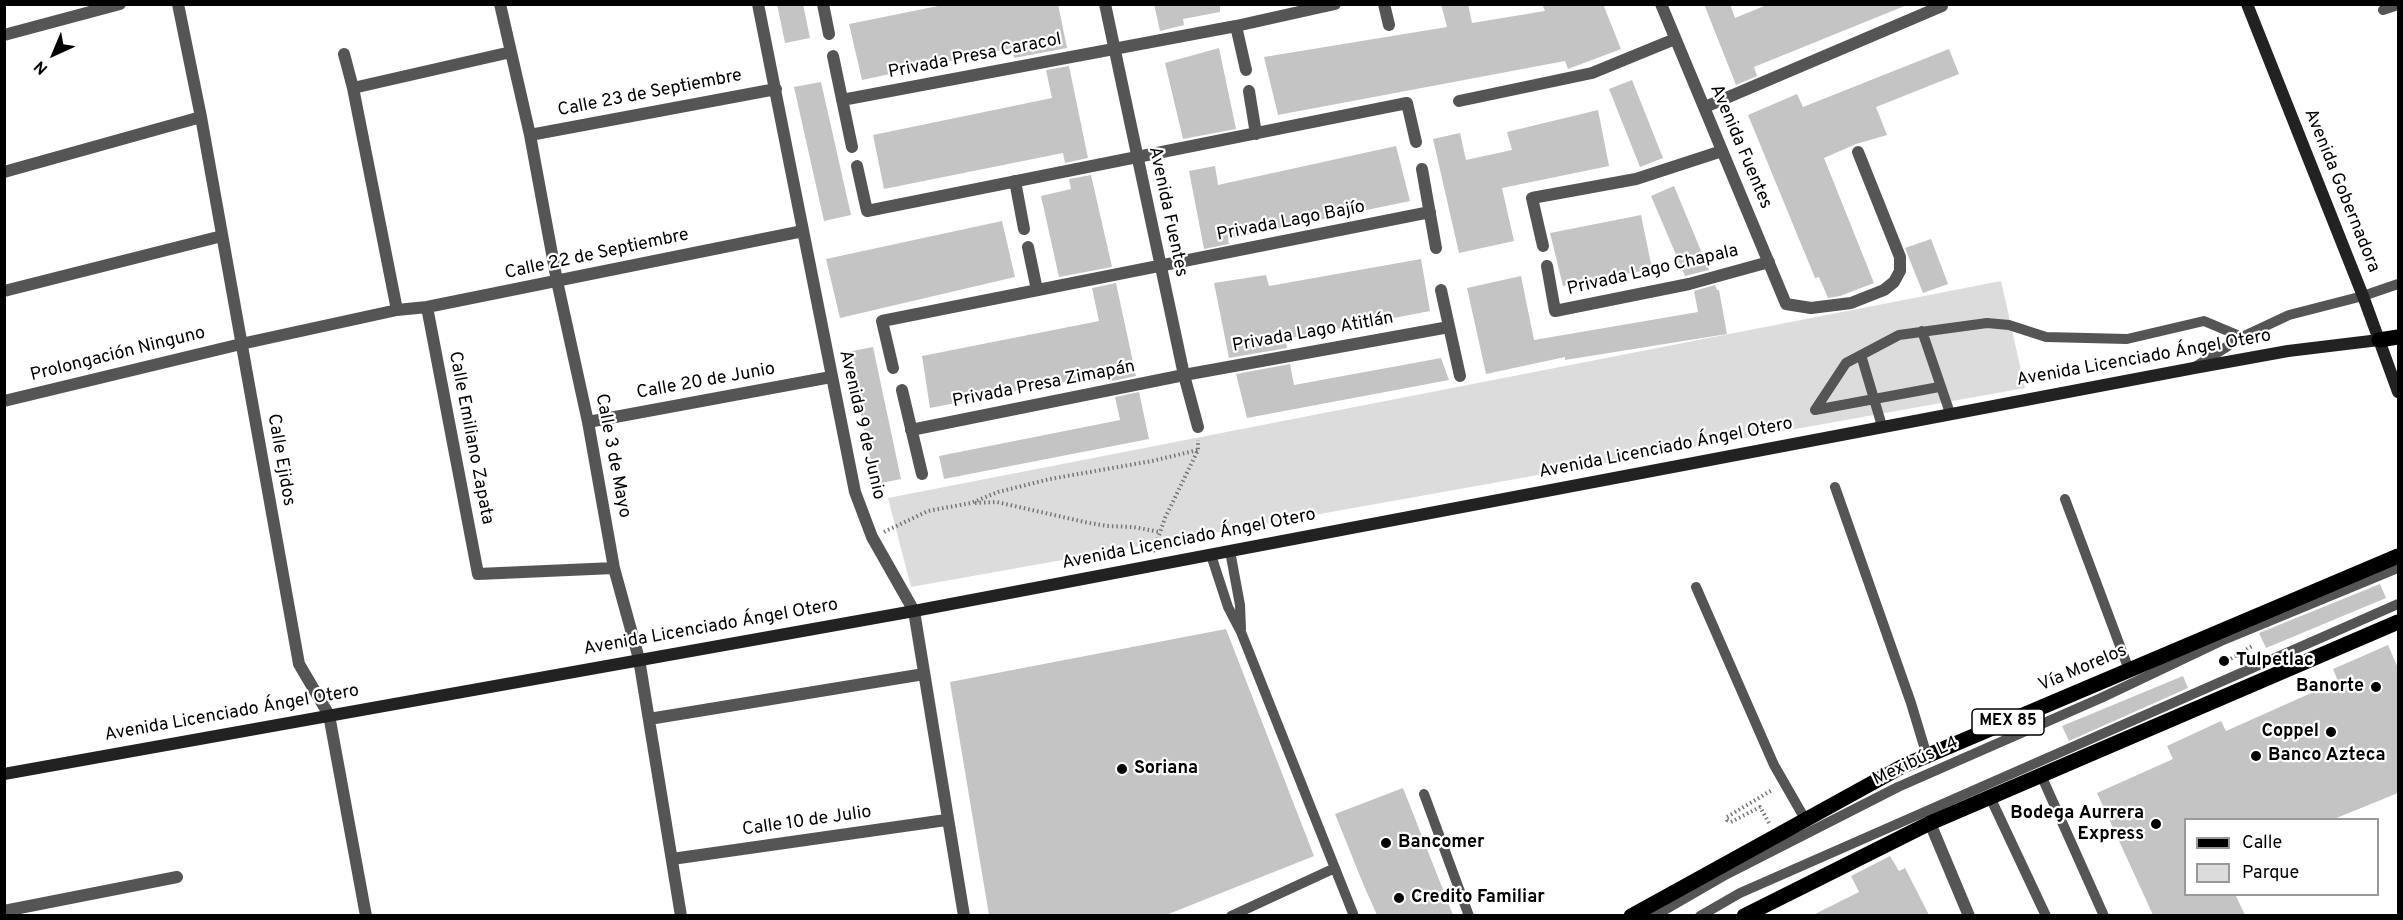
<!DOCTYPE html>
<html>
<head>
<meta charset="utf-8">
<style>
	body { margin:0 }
	#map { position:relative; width:2403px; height:920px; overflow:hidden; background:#fff; font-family:Overpass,sans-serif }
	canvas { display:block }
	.frame { position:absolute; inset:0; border:6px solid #000; pointer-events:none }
	.legend { position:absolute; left:2184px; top:818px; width:195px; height:78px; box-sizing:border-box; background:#fff; border:2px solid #999; margin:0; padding:8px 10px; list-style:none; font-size:18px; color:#000 }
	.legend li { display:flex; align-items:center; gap:12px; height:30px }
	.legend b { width:30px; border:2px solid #999 }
	.north { position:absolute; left:24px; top:24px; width:60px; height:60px; -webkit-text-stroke:4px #fff; paint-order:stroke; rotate:224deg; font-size:16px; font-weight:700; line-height:24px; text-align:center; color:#000 }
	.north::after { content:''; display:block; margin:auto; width:21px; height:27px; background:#000; clip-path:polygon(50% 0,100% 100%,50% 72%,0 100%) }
</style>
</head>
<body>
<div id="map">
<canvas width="2403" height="920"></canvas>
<div class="frame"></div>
<ul class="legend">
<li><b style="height:8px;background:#000"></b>Calle</li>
<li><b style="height:16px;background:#dcdcdc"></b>Parque</li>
</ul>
<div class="north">N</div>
</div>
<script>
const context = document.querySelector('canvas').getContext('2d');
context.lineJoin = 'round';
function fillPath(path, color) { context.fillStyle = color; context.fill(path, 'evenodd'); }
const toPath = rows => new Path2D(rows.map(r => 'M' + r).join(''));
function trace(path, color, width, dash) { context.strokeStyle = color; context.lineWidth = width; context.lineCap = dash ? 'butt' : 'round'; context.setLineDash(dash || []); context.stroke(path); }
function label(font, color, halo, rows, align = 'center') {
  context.font = font + ' Overpass,sans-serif'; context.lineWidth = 4.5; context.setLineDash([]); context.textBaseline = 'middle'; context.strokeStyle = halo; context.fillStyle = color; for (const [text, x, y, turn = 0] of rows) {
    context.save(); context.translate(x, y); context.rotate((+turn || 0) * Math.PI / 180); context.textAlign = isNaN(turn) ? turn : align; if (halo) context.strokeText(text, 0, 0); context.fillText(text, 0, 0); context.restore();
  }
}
const green = toPath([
	[2001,281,2025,388,911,587,888,498]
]);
const building = toPath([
	[777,4,803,4,810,38,785,43],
	[948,4,1058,4,1067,48,1014,58,1012,48,862,80,849,24],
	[1154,4,1220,4,1220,12,1183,19,1184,25,1160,31],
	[1441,4,1468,4,1472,23,1545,11,1542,4,1603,4,1621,49,1568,69,1565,61,1278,115,1264,57,1447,27],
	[1704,4,1730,4,1735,18,1769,4,1907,5,1754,67,1757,76,1736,85],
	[1219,48,1236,129,1183,139,1165,63],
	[1949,49,1959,74,1876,107,1887,135,1856,144,1824,158,1874,283,1840,296,1828,298,1819,277,1815,278,1748,115,1797,94,1803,107],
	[1069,66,1088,158,1065,163,1063,153,884,189,873,135,1052,98,1046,70],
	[1632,80,1663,158,1640,167,1609,89],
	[821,82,851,215,824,221,794,87],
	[1598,110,1609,166,1502,188,1514,241,1459,253,1433,139,1460,133,1466,160,1512,150,1507,132],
	[1396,146,1410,201,1228,239,1229,244,1204,249,1189,171,1215,166,1218,185],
	[1091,175,1112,267,1059,277,1041,196,1071,189,1069,179],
	[1674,186,1709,270,1685,276,1651,196],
	[1641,215,1652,269,1563,286,1550,233],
	[1002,221,1015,277,840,318,826,259],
	[1931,239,1948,284,1923,293,1905,248],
	[1421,259,1430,311,1285,339,1287,348,1229,358,1214,283,1266,275,1269,286],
	[1521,276,1534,340,1698,312,1694,291,1715,285,1717,290,1719,290,1727,334,1565,360,1565,357,1486,374,1467,288],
	[1116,283,1136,376,1112,381,1109,373,930,408,922,356,1099,321,1092,288],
	[873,347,901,479,876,484,847,352],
	[1441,358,1449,380,1247,418,1236,374,1290,364,1294,385],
	[1139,392,1149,439,944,479,939,456,1120,420,1115,397],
	[2380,584,2386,598,2266,648,2259,633],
	[1226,629,1314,856,1166,915,989,915,950,682],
	[2388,645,2398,668,2398,793,2334,819,2186,819,2186,894,2235,894,2245,915,2153,915,2097,793,2173,759,2167,746,2221,721,2226,731,2338,681,2333,669],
	[2183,676,2188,688,2069,741,2062,726],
	[1403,788,1453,915,1377,915,1364,886,1335,814],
	[1890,856,1899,871,1905,868,1929,915,1813,915,1859,892,1851,876]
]);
const path = toPath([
	[975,503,997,502,1089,523,1107,526,1133,527,1160,532],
	[884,532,928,511,971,503,998,492,1050,479,1152,461,1198,450],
	[1153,552,1165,518,1198,450,1198,440],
	[2227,661,2254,645],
	[1769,823,1760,807,1731,822,1727,820,1727,817,1772,790]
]);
const lane = toPath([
	[2383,10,2398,5],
	[1922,331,1950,413],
	[1861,355,1882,426],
	[2195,367,2242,337,2289,315,2363,296,2398,284],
	[1815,410,1846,363,1899,335,1987,323,2009,325,2046,337,2127,339,2204,321,2242,337],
	[1815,410,1939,387],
	[1835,487,1911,703,1927,756],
	[2065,499,2129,670],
	[1230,551,1240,605,1241,629],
	[1211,555,1228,607,1241,632,1354,916],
	[1696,587,1774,765,1805,819],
	[2041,775,2104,916],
	[1424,794,1469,916],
	[1990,797,2046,916],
	[1231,916,1335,868],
	[1654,916,1727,874,1898,787,2101,698,2221,641,2398,568],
	[1700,916,1740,893,2398,604]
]);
const street = toPath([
	[178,4,201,117,299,664,329,715,366,916],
	[500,4,530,135,557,281,588,422,614,568,639,659,681,916],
	[758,4,855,492,872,537,914,611,964,916],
	[823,4,829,34],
	[1105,4,1184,375,1198,427],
	[1384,4,1389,25],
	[1661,4,1786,304,1811,308,1851,303,1884,290,1894,282,1900,271,1900,257,1858,152],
	[1236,26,1246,70],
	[4,35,120,4],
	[344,54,353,88,397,310],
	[833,56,852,147],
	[353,88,511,52],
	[1249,91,1256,134],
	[842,100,1236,26,1335,4],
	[1459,101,1592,73,1675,39],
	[1705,107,1942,6],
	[530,135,776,89],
	[857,166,867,211,1407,103,1416,142],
	[1422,169,1436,248],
	[4,172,201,117],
	[1015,181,1024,229],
	[1543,246,1532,198,1636,179,1722,151],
	[1028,247,1037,290],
	[1547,266,1555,311,1689,284,1769,262],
	[1441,290,1460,376],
	[4,291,222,236],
	[427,307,478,574,614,568],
	[893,368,882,321,1430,212],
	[902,390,922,474],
	[4,401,241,344,397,310,427,307,803,231],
	[588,422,831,377],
	[911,430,1184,375,1449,327],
	[649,719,924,674],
	[1930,823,1969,916],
	[672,859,946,820],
	[4,911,177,877]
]);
const secondary = toPath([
	[2247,4,2363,296,2398,392],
	[4,774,914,611,2194,368,2288,351,2379,340]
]);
const primary = toPath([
	[2379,340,2398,337],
	[1631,916,1903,766,2398,556],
	[1744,916,1930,823,2398,622]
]);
const markers = [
	[2224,661,6,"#000"],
	[2376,687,6,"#000"],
	[2331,732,6,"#000"],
	[2256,756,6,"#000"],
	[1122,769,6,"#000"],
	[2156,824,6,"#000"],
	[1386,843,6,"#000"],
	[1399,898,6,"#000"]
];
const shields = [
	[2008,722,72]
];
const shieldNames = [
	["MEX 85",2008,722]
];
const streetNames = [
	["Privada Presa Caracol",975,57,-11],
	["Calle 23 de Septiembre",650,94,-11],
	["Avenida Fuentes",1740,147,67],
	["Avenida Gobernadora",2341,191,68],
	["Avenida Fuentes",1167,212,78],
	["Privada Lago Bajío",1291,222,-11],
	["Calle 22 de Septiembre",597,255,-12],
	["Privada Lago Chapala",1653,271,-13],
	["Privada Lago Atitlán",1313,333,-10],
	["Prolongación Ninguno",118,355,-14],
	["Avenida Licenciado Ángel Otero",2144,359,-10],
	["Calle 20 de Junio",706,382,-10],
	["Privada Presa Zimapán",1044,385,-11],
	["Avenida 9 de Junio",861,425,77],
	["Calle Emiliano Zapata",470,438,79],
	["Avenida Licenciado Ángel Otero",1666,449,-11],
	["Calle 3 de Mayo",612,456,79],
	["Calle Ejidos",280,460,80],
	["Avenida Licenciado Ángel Otero",1189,540,-11],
	["Avenida Licenciado Ángel Otero",711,628,-10],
	["Vía Morelos",2083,669,-23],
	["Avenida Licenciado Ángel Otero",232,714,-10],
	["Mexibús L4",1916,762,-25],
	["Calle 10 de Julio",807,822,-8]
];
const poiNames = [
	["Tulpetlac",2236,661],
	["Banorte",2364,687,"right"],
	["Coppel",2319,732,"right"],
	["Banco Azteca",2268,756],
	["Soriana",1134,769],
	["Bodega Aurrera",2144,814,"right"],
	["Express",2144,835,"right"],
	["Bancomer",1398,843],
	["Credito Familiar",1411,898]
];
fillPath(green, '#dcdcdc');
fillPath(building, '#c4c4c4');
trace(path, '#777', 4, [1.5, 3]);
trace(lane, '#555', 10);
trace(street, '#555', 12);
trace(secondary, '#222', 12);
trace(primary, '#000', 15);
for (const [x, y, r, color] of markers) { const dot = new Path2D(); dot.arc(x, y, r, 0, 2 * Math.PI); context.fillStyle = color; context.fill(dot); trace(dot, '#fff', 2); }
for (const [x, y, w] of shields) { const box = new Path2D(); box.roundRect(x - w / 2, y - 13, w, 26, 4.5); context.fillStyle = '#fff'; context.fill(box); trace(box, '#000', 1.5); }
label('bold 16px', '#000', null, shieldNames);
label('18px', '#000', '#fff', streetNames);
label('bold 18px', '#000', '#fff', poiNames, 'left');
</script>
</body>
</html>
